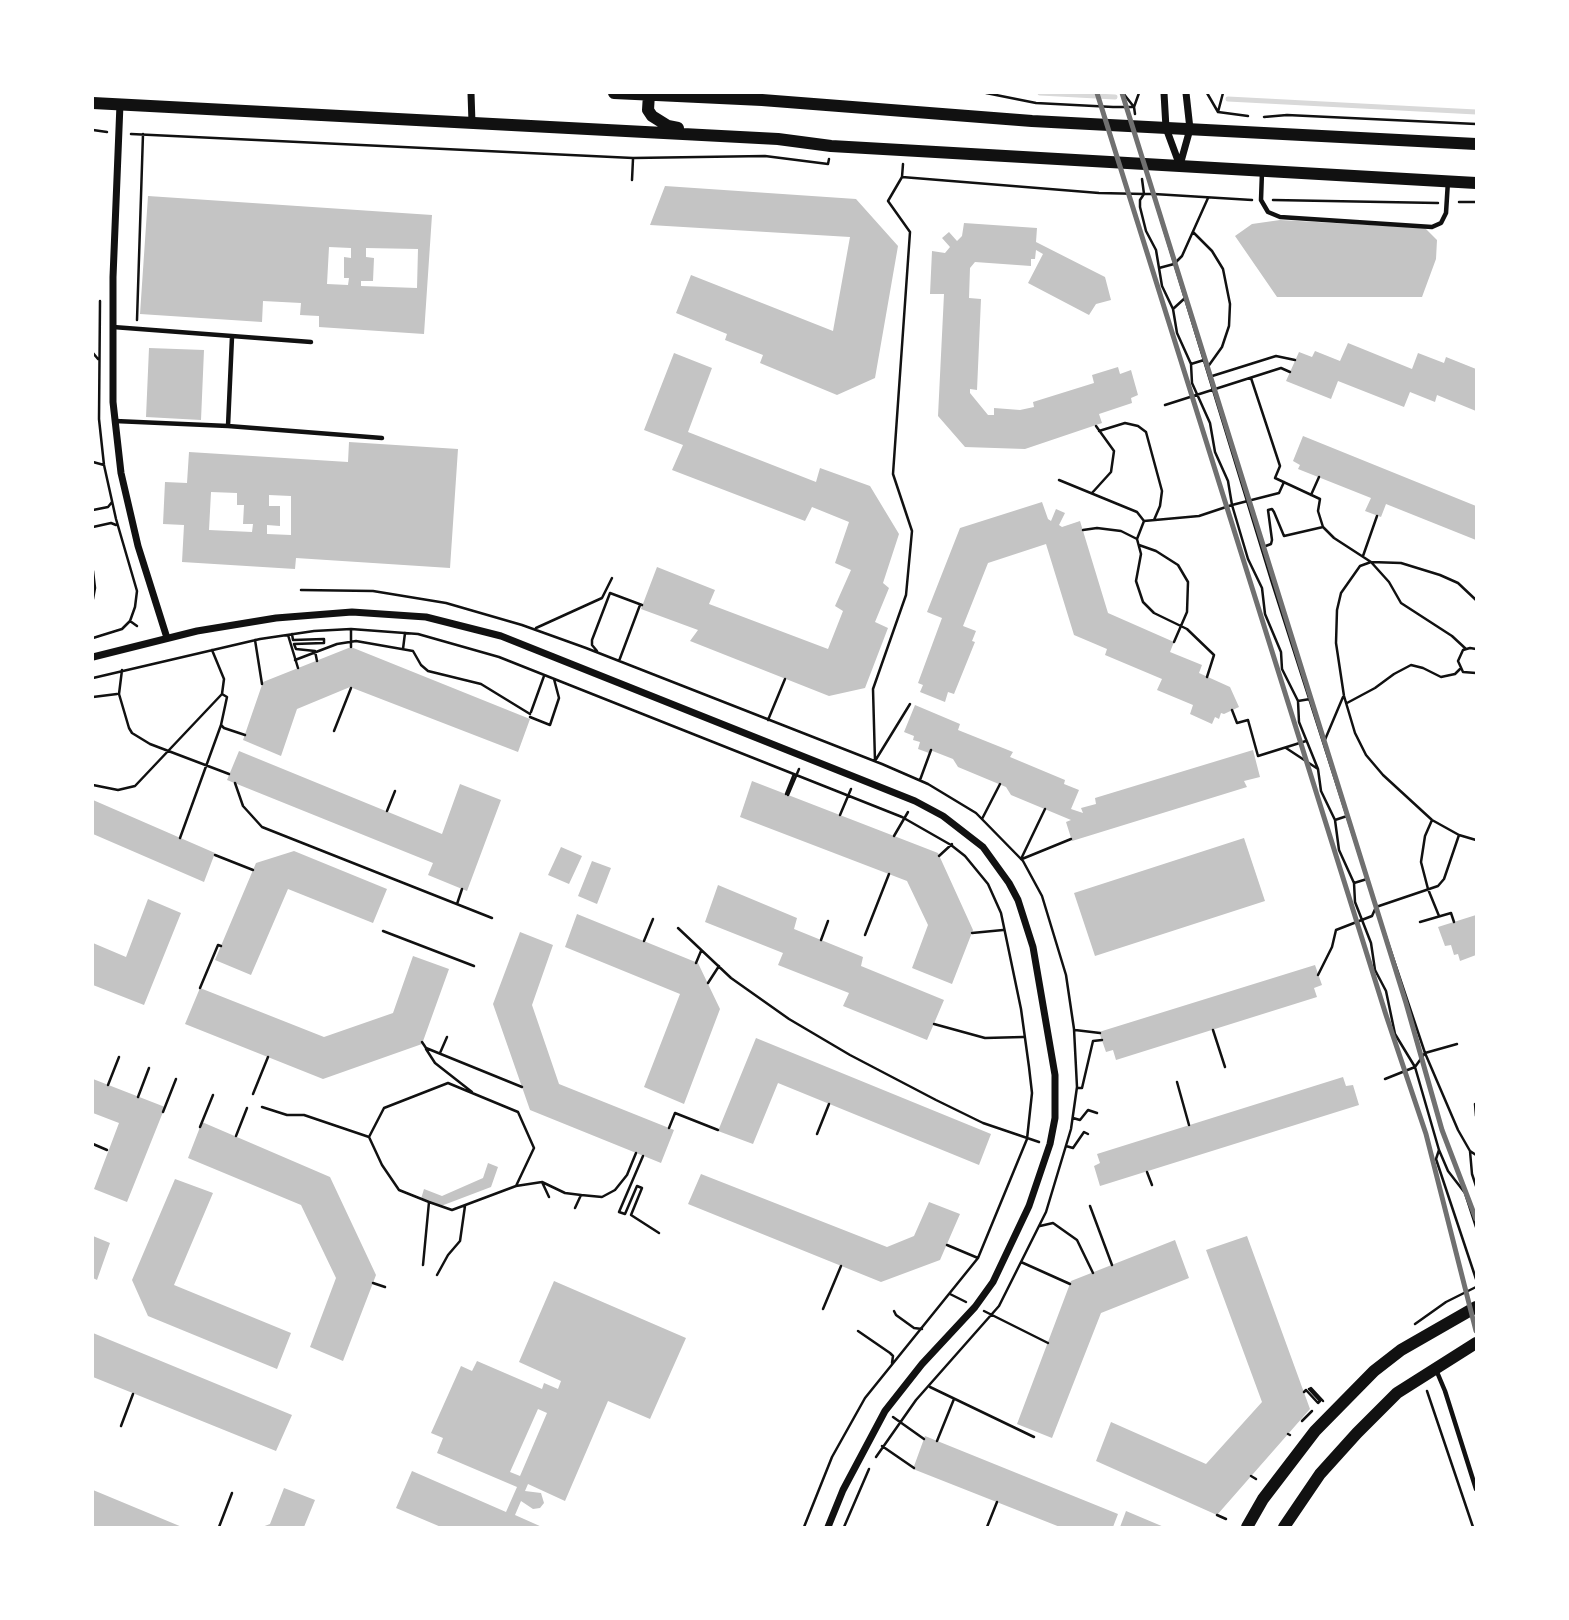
<!DOCTYPE html>
<html>
<head>
<meta charset="utf-8">
<style>
	body { margin:0 }
	#map { position:relative; width:1569px; height:1620px; overflow:hidden; background:#fff; font-family:"Public Sans",sans-serif }
	canvas { display:block }
	.frame { position:absolute; inset:0; border:94px solid #fff; pointer-events:none }
</style>
</head>
<body>
<div id="map">
<canvas width="1569" height="1620"></canvas>
<div class="frame"></div>
</div>
<script>
const context = document.querySelector('canvas').getContext('2d');
context.lineJoin = 'round';
const toPath = rows => new Path2D(rows.map(r => 'M' + r).join(''));
function trace(path, color, width, dash) { context.strokeStyle = color; context.lineWidth = width; context.lineCap = dash ? 'butt' : 'round'; context.setLineDash(dash || []); context.stroke(path); }
function fillPath(path, color) { context.fillStyle = color; context.fill(path, 'evenodd'); }
const stream = toPath([
	[1040,93,1115,97],
	[1228,99,1476,112]
]);
const building = toPath([
	[665,186,856,199,898,246,875,378,837,395,760,363,763,355,725,340,727,334,676,313,691,275,833,331,850,237,650,225],
	[148,196,432,215,424,334,319,327,319,316,300,315,301,303,263,301,262,322,140,314],
	[329,247,351,248,351,258,344,257,344,278,349,278,348,285,327,284],
	[366,248,418,249,417,288,361,286,361,281,373,281,374,258,366,257],
	[1280,220,1425,228,1437,240,1436,259,1422,297,1277,297,1235,236,1252,224],
	[964,223,1037,228,1036,242,1105,277,1111,300,1096,304,1089,315,1028,283,1043,254,1036,250,1035,259,1031,259,1031,266,975,262,970,268,969,298,981,299,977,390,970,389,970,393,988,415,994,415,994,408,1020,410,1034,407,1033,402,1094,383,1092,375,1118,367,1120,374,1131,370,1138,395,1131,398,1132,403,1099,414,1102,423,1025,449,965,447,938,416,944,294,930,294,932,251,945,253,950,247,942,238,949,232,957,241,962,236],
	[1348,343,1412,369,1418,353,1444,363,1446,357,1476,369,1476,411,1437,395,1435,402,1410,392,1404,407,1338,381,1331,399,1286,381,1299,352,1312,357,1315,351,1340,361],
	[149,348,204,350,201,420,146,417],
	[674,353,712,368,688,432,816,482,820,468,870,486,899,534,883,583,889,588,875,622,888,628,865,688,829,696,690,641,698,630,641,609,657,567,715,590,709,604,828,649,843,611,835,606,851,570,835,563,849,522,812,507,805,521,672,470,683,445,644,430],
	[1303,436,1476,506,1476,540,1386,504,1381,517,1365,511,1371,498,1298,469,1300,465,1293,461],
	[349,442,458,449,450,568,296,558,295,569,182,562,184,525,163,524,165,482,187,483,189,452,348,462],
	[211,492,237,493,237,505,244,505,243,524,253,524,252,532,209,530],
	[269,495,291,496,291,535,267,534,267,525,280,526,280,506,269,506],
	[1042,502,1048,519,1051,521,1056,509,1065,513,1059,525,1062,527,1080,521,1108,613,1174,642,1170,652,1202,665,1199,673,1230,687,1239,707,1224,714,1221,713,1219,719,1215,717,1212,724,1190,714,1193,705,1157,690,1162,679,1105,655,1107,649,1074,635,1046,544,988,563,963,626,976,631,972,641,975,642,954,694,948,692,945,702,920,692,923,685,918,683,942,618,927,612,960,528],
	[351,647,530,719,518,752,350,687,297,709,281,756,243,740,263,682],
	[915,705,960,724,958,730,1013,752,1010,757,1065,780,1064,784,1079,790,1071,809,1083,813,1081,808,1096,804,1095,798,1253,750,1260,777,1244,781,1247,787,1072,841,1066,822,1071,820,1011,795,1006,787,958,767,953,759,930,750,929,753,918,749,920,742,913,740,914,736,904,732],
	[239,751,442,834,460,784,501,800,467,891,428,875,433,863,227,780],
	[752,781,938,853,973,930,952,984,912,968,928,925,907,881,740,817],
	[93,800,215,853,204,882,93,834],
	[1244,838,1265,901,1095,956,1074,893],
	[561,847,582,856,569,884,548,875],
	[294,851,387,889,373,923,288,889,251,975,215,960,256,863],
	[592,861,611,868,597,904,578,896],
	[718,885,797,918,794,929,863,957,861,966,944,1000,927,1040,843,1006,849,993,778,965,783,953,705,922],
	[148,899,181,913,144,1005,93,985,93,943,126,957],
	[577,914,698,963,720,1009,684,1104,644,1087,680,994,565,947],
	[1476,915,1476,955,1460,961,1458,954,1454,955,1451,945,1445,946,1438,927],
	[520,932,553,945,532,1005,559,1084,674,1130,661,1163,530,1110,493,1004],
	[413,956,449,969,422,1044,323,1079,185,1024,200,988,324,1037,393,1013],
	[1315,965,1322,985,1314,988,1317,997,1116,1060,1113,1050,1106,1052,1099,1032],
	[756,1038,991,1134,979,1165,778,1083,753,1144,718,1131],
	[1343,1077,1346,1086,1353,1085,1359,1105,1100,1186,1094,1166,1100,1163,1097,1154],
	[93,1079,165,1107,127,1202,94,1189,119,1123,93,1113],
	[202,1122,330,1177,376,1275,343,1361,310,1347,336,1278,301,1205,188,1158],
	[488,1163,498,1167,491,1187,441,1206,421,1199,424,1189,442,1196,483,1178],
	[701,1174,887,1247,914,1236,929,1202,960,1214,940,1260,881,1282,688,1204],
	[175,1179,213,1193,174,1285,291,1333,277,1369,148,1316,132,1280],
	[93,1236,110,1243,97,1280,93,1278],
	[1247,1236,1310,1409,1217,1515,1096,1461,1111,1422,1206,1464,1262,1402,1206,1250],
	[1175,1240,1189,1278,1101,1313,1052,1438,1017,1424,1071,1281],
	[554,1281,686,1338,650,1419,608,1401,565,1501,528,1484,525,1491,541,1493,544,1503,540,1508,533,1509,521,1501,515,1515,542,1527,441,1527,396,1508,412,1471,506,1512,517,1487,437,1453,443,1438,431,1433,461,1366,472,1371,477,1361,542,1389,544,1383,558,1389,561,1381,519,1362],
	[538,1409,547,1413,520,1476,510,1472],
	[93,1333,292,1415,276,1451,93,1377],
	[925,1436,1118,1514,1113,1527,1060,1527,913,1469],
	[284,1488,315,1500,304,1527,262,1527,270,1524],
	[93,1490,182,1527,93,1527],
	[1126,1511,1164,1527,1120,1527]
]);
const path = toPath([
	[986,93,1036,103,1113,107,1134,107,1139,93],
	[1123,93,1134,107,1135,114],
	[1207,93,1218,112,1248,116],
	[1218,112,1223,93],
	[1264,117,1287,115,1476,124],
	[93,130,107,132],
	[131,134,633,158,765,156,828,164,829,159],
	[902,177,1099,193,1144,194,1140,200,1140,207,1146,231,1156,250,1162,286,1173,309,1177,333,1191,364,1192,383,1210,423,1215,452,1228,481,1232,505,1248,559,1262,588,1265,614,1281,652,1282,669,1298,701,1299,722,1318,769,1321,791,1335,820,1339,850,1354,883,1355,902,1371,943,1375,970,1386,991,1395,1034,1415,1067,1439,1150,1448,1171,1465,1193,1476,1227],
	[1142,179,1144,194,1153,194,1272,583,1376,907,1425,1053,1458,1130,1470,1151,1472,1174,1476,1186],
	[632,180,633,159],
	[1154,194,1252,200],
	[1273,200,1438,203],
	[1459,202,1476,202],
	[1193,232,1212,251,1223,269,1230,304,1229,326,1222,347,1207,368],
	[1159,268,1174,264,1182,256,1208,198],
	[100,301,99,419,104,465,116,519,137,591,135,607,130,621],
	[1173,309,1185,298],
	[137,320,143,134],
	[93,353,98,359],
	[1191,364,1204,360],
	[1209,377,1276,356,1295,360],
	[1251,378,1280,466,1275,478,1320,499,1318,511,1323,527,1334,538,1371,562,1389,582,1401,603,1452,636,1466,649],
	[1165,405,1281,368,1290,372],
	[1099,431,1125,423,1138,426,1146,432,1162,491,1160,506,1154,520],
	[93,462,104,465],
	[1059,480,1137,512,1144,521,1137,539],
	[1092,493,1111,472,1114,451,1096,426],
	[1311,495,1319,477],
	[93,510,108,507,112,502],
	[1144,521,1199,516,1232,505,1279,493,1284,482],
	[93,527,111,523,116,525],
	[1083,530,1097,528,1121,531,1137,539,1141,554,1136,581,1143,602,1154,613,1187,629,1214,655,1207,677],
	[1139,545,1156,551,1178,565,1188,582,1187,612,1174,642],
	[1263,547,1271,544,1272,540,1268,510,1272,509,1274,512,1284,536,1323,527],
	[1363,556,1377,516],
	[93,571,95,588,93,599],
	[301,590,373,591,446,603,522,625,586,648,882,764,928,784,976,813,1023,861,1042,896,1066,975,1074,1029,1077,1087,1071,1129,1046,1212,999,1306,916,1400,876,1457],
	[1476,600,1458,583,1440,575,1401,563,1371,562,1360,566,1341,593,1337,610,1336,643,1344,696,1355,733,1366,755,1383,775,1432,820,1459,835,1476,840],
	[536,628,602,598,612,578],
	[292,634,293,640,324,639,324,643,294,644,296,649,315,651,317,661],
	[288,635,298,668],
	[93,638,122,629,130,621,137,626],
	[255,640,262,684],
	[351,647,351,630],
	[403,649,405,633],
	[1476,649,1470,648,1463,650,1458,661,1463,672,1476,673],
	[597,651,592,645,592,640,610,593,642,605],
	[295,660,337,644,356,641,413,651,421,665,428,671,481,684,530,714],
	[619,661,640,605],
	[122,670,119,694,129,728,132,733,150,744,229,774],
	[93,678,260,639,314,631,351,629,418,634,499,657,902,817,951,845,965,856,988,884,1001,913,1021,1009,1029,1067,1032,1093,1027,1139,978,1258,865,1398,832,1457,804,1527],
	[222,694,227,697,221,725,224,728,245,735],
	[93,697,117,694],
	[1298,701,1310,699],
	[1347,703,1375,688,1394,674,1411,665,1423,668,1441,677,1455,674,1460,669],
	[1232,710,1237,723,1248,720,1258,756,1306,741],
	[531,712,544,676],
	[530,717,550,725,559,698,554,679],
	[768,720,785,679],
	[334,731,351,688],
	[1324,742,1343,697],
	[1286,748,1318,769],
	[875,761,873,689,906,595,912,531,893,474,910,232,888,201,902,177,903,164],
	[875,761,910,704],
	[920,780,931,750],
	[235,783,243,806,262,827,492,918],
	[93,785,118,790,135,786,222,694,224,679,212,650],
	[786,794,794,774],
	[788,795,799,769],
	[387,811,395,791],
	[840,815,851,789],
	[982,819,1000,784],
	[1335,820,1347,816],
	[1432,820,1425,836,1421,862,1428,889,1439,916],
	[894,836,908,812],
	[180,838,221,725],
	[215,855,253,870],
	[939,856,952,844],
	[1021,859,1045,809],
	[1022,859,1071,839],
	[1354,883,1367,879],
	[457,904,462,889],
	[1420,922,1451,913,1454,922],
	[678,928,731,978,789,1019,850,1055,936,1100,983,1123,1039,1142],
	[383,931,474,966],
	[972,933,1003,930],
	[865,935,889,874],
	[821,940,828,921],
	[644,941,653,919],
	[696,963,701,951],
	[1318,975,1332,947,1336,930,1372,916,1376,907,1438,886,1444,879,1459,835],
	[708,983,719,966],
	[200,988,218,945,221,946],
	[934,1024,985,1038,1023,1037],
	[1075,1030,1100,1033],
	[1213,1030,1225,1067],
	[422,1042,426,1048,522,1087],
	[426,1049,435,1063,472,1092],
	[440,1053,447,1037],
	[1385,1079,1415,1067,1425,1053,1457,1044],
	[1177,1082,1189,1125],
	[108,1085,119,1057],
	[1077,1088,1082,1088,1093,1041,1102,1040],
	[253,1094,268,1057],
	[138,1097,149,1068],
	[1475,1104,1476,1116],
	[262,1107,287,1115,304,1115,369,1137,384,1108,448,1083,518,1112,534,1148,516,1186,542,1182,565,1193,581,1195,602,1197,615,1190,627,1175,636,1153],
	[163,1112,176,1079],
	[1073,1118,1080,1120,1088,1110,1097,1113],
	[200,1127,213,1095],
	[669,1128,675,1113,718,1130],
	[817,1134,829,1104],
	[236,1136,247,1108],
	[369,1137,382,1165,399,1190,429,1202],
	[93,1144,107,1150],
	[1066,1146,1073,1148,1084,1132,1088,1134],
	[1439,1150,1436,1159,1476,1279],
	[1470,1151,1476,1155],
	[643,1156,619,1212,625,1214,637,1186,642,1188,631,1215,659,1233],
	[1147,1172,1152,1185],
	[542,1182,549,1197],
	[1090,1206,1112,1265],
	[575,1208,581,1195],
	[1040,1226,1053,1223,1077,1240,1093,1273],
	[947,1245,978,1258],
	[1021,1262,1070,1284],
	[423,1265,429,1202,452,1210,516,1186],
	[437,1275,448,1255,460,1241,465,1206],
	[373,1283,385,1287],
	[950,1294,966,1302],
	[823,1309,841,1266],
	[894,1311,896,1315,914,1328,922,1329],
	[984,1311,1048,1343],
	[1415,1324,1446,1302,1476,1287],
	[858,1331,890,1353,893,1356,892,1363],
	[930,1387,1034,1437],
	[1427,1391,1473,1527],
	[1304,1392,1306,1390,1318,1403,1320,1401,1309,1389,1311,1388,1323,1401],
	[893,1417,924,1439],
	[1302,1421,1312,1411],
	[121,1426,133,1394],
	[1288,1434,1290,1435],
	[937,1441,954,1399],
	[882,1446,914,1468],
	[1251,1476,1256,1479],
	[1217,1515,1226,1519],
	[219,1527,232,1493],
	[844,1527,869,1469],
	[987,1527,997,1502]
]);
const service = toPath([
	[1262,172,1261,200,1268,212,1280,217,1432,227,1441,223,1446,213,1448,181],
	[113,327,311,342],
	[115,421,228,426,382,438],
	[228,426,232,337],
	[1437,1372,1445,1391,1476,1489]
]);
const minor = toPath([
	[471,93,472,123],
	[1164,93,1166,128,1180,166],
	[120,104,113,277,113,402,121,473,138,546,167,638],
	[1180,165,1190,129,1186,93],
	[93,657,197,631,276,618,352,612,426,617,501,636,915,801,943,816,983,847,1009,883,1018,900,1033,947,1055,1075,1055,1118,1050,1144,1029,1206,993,1282,975,1307,922,1364,885,1411,843,1490,828,1527]
]);
const secondary = toPath([
	[614,93,762,100,1032,121,1476,144],
	[649,94,648,110,652,116,668,126,678,128],
	[93,103,778,139,831,146,1476,183],
	[1247,1527,1263,1499,1315,1431,1374,1371,1401,1350,1476,1307],
	[1284,1527,1320,1474,1357,1433,1397,1393,1476,1343]
]);
const rail = toPath([
	[1097,93,1386,1015,1426,1134,1476,1331],
	[1122,93,1406,1003,1442,1130,1476,1219]
]);
trace(stream, '#d9d9d9', 5);
fillPath(building, '#c4c4c4');
trace(path, '#111', 2.5);
trace(service, '#111', 4.5);
trace(minor, '#111', 7);
trace(secondary, '#111', 12);
trace(rail, '#707070', 5);
</script>
</body>
</html>
